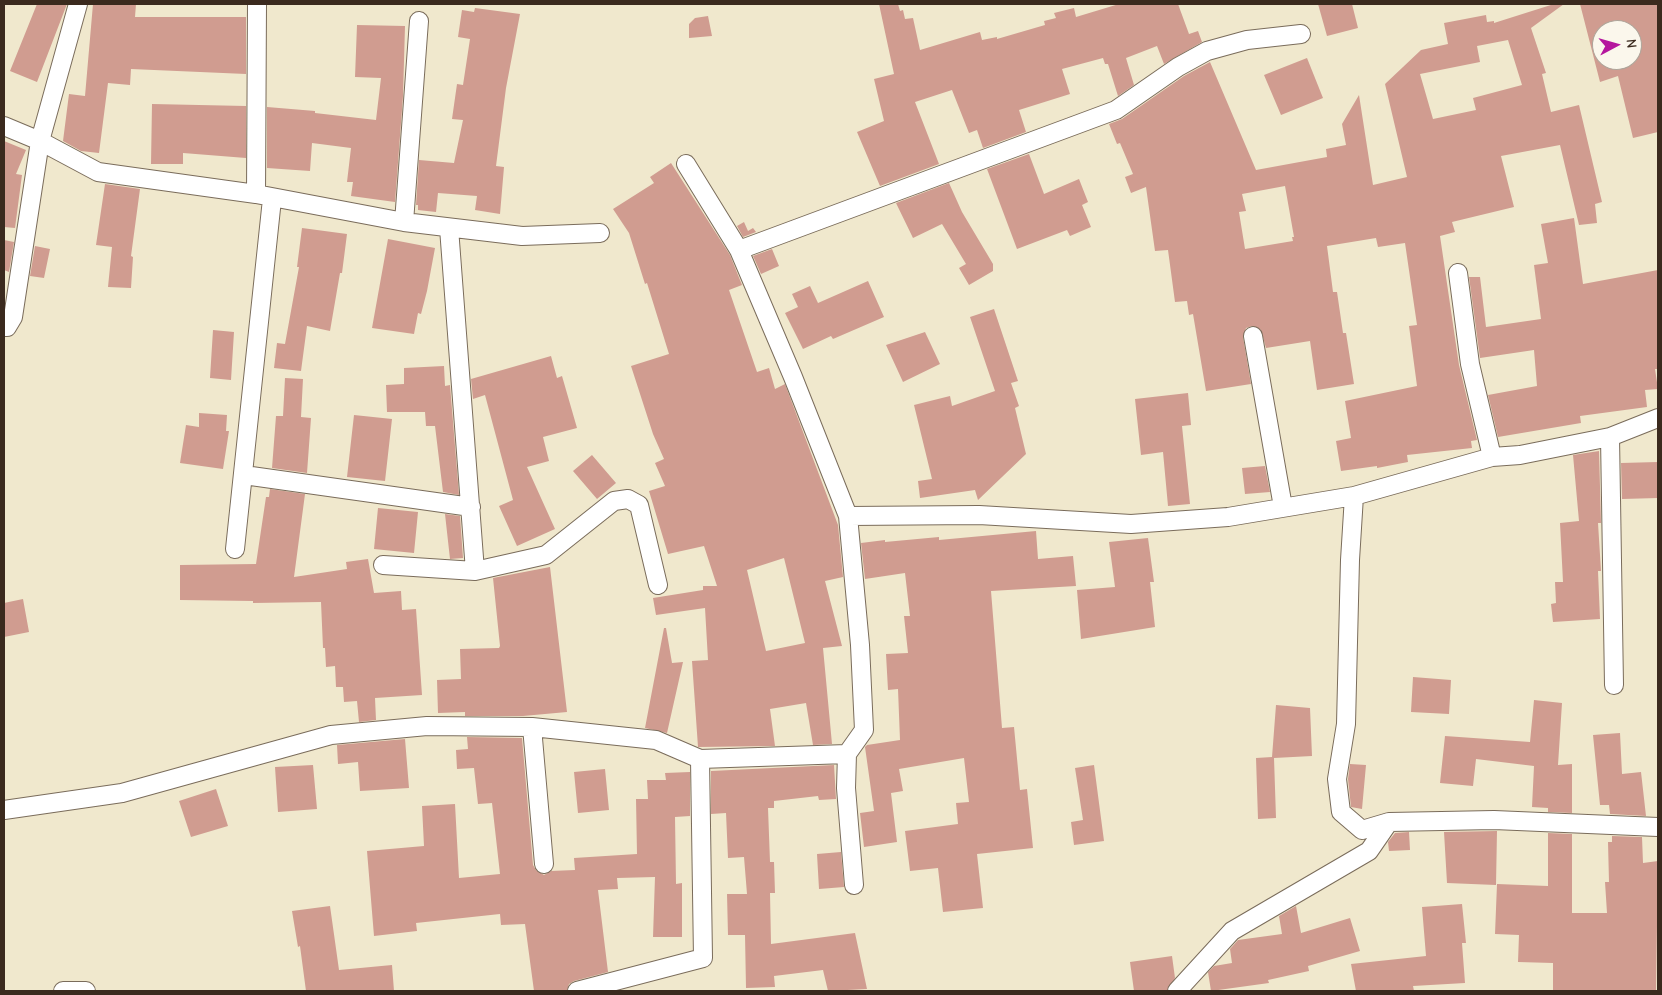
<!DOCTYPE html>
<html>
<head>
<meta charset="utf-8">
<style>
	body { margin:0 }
	#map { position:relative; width:1662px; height:995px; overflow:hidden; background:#f0e8cd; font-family:"Comic Neue",sans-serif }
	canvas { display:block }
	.frame { position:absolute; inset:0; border:5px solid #3b2a1e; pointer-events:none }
	.north { position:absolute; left:1592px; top:20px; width:50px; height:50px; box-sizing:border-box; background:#fbf7ec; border:1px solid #aea59a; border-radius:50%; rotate:84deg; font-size:14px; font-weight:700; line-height:20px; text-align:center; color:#3b2a1e }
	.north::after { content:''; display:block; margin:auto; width:18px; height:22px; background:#b5179e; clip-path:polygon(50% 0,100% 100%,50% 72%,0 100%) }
</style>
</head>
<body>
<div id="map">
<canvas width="1662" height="995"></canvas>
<div class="frame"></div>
<div class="north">N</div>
</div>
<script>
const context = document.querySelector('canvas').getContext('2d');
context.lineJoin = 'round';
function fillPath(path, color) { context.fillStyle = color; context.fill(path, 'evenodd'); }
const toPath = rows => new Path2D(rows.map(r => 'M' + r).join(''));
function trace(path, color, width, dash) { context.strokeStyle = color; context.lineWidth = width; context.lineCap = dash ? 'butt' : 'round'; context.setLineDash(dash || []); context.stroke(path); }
const building = toPath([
	[37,4,67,4,37,82,10,71],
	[93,4,136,4,135,17,246,17,246,74,131,69,130,85,108,83,99,153,81,151,63,141,69,94,85,96],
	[879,4,898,4,900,11,903,10,905,19,913,18,920,50,980,32,982,40,997,37,997,39,1045,25,1044,21,1056,18,1054,13,1074,8,1076,17,1119,4,1178,4,1189,34,1198,31,1202,42,1164,64,1157,46,1126,58,1134,85,1118,96,1108,64,1105,64,1103,58,1062,69,1070,94,1019,110,1026,132,983,148,977,130,969,133,952,90,915,102,939,164,880,186,857,132,884,121,874,79,894,74],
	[1318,4,1352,4,1358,28,1327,36],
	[1554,4,1564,4,1531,28,1546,73,1542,74,1551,112,1579,105,1602,202,1595,204,1597,223,1579,225,1560,145,1501,156,1514,207,1452,222,1455,232,1440,236,1459,365,1477,440,1471,441,1472,448,1407,455,1408,462,1377,468,1377,466,1341,471,1336,441,1351,438,1345,401,1417,386,1409,326,1417,325,1405,243,1378,247,1376,238,1327,246,1333,292,1337,292,1343,333,1346,333,1354,384,1317,390,1310,341,1266,348,1261,330,1252,326,1246,328,1243,337,1251,384,1206,391,1193,314,1189,315,1187,301,1175,302,1168,250,1155,251,1146,187,1131,193,1125,177,1133,174,1120,143,1117,144,1109,124,1122,119,1184,76,1210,62,1256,170,1327,157,1326,149,1346,145,1342,124,1359,95,1373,185,1407,177,1385,84,1421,50,1448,44,1444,23,1486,15,1487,22,1494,21,1494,23],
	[1508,40,1522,85,1473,98,1476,110,1433,119,1420,74,1480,62,1477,46],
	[1285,186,1294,237,1292,237,1293,241,1245,249,1239,212,1246,211,1242,194],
	[1580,4,1658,4,1658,132,1633,138,1618,76,1600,82],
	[1602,30,1632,30,1632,60,1602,60],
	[475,8,520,14,506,88,496,166,504,167,500,214,475,210,477,196,438,193,436,212,418,210,418,205,416,205,419,160,454,163,463,120,452,119,457,84,463,85,470,39,458,37,462,10,474,12],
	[708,16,712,36,689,38,689,24,695,18],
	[357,25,405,26,403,96,395,202,351,196,353,182,347,182,351,148,312,143,310,171,267,168,267,107,315,111,315,113,376,120,381,78,355,77],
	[1307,58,1323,98,1281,115,1264,75],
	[152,104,246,106,246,158,183,153,183,164,151,164],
	[4,141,26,150,16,174,22,175,15,228,4,227],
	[1029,154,1044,194,1079,179,1088,202,1082,205,1091,227,1070,236,1067,230,1017,249,987,169],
	[671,163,730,255,742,285,729,290,757,372,769,368,775,389,785,384,838,525,843,577,825,581,842,646,823,648,832,744,813,745,806,703,770,709,775,746,698,747,692,661,708,660,705,608,656,615,653,598,703,590,703,586,717,586,704,546,668,554,649,491,665,486,655,463,664,459,653,434,631,366,669,354,647,283,645,284,629,233,613,209,654,183,650,177],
	[784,558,805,643,766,651,747,570],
	[949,183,962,212,993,264,993,271,969,285,959,268,966,264,942,224,913,238,896,203],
	[105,184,140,189,131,256,133,257,131,288,108,287,112,247,96,245],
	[1574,218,1583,284,1658,270,1658,369,1655,369,1658,389,1645,390,1647,407,1580,416,1581,423,1498,437,1488,395,1537,386,1534,350,1480,358,1469,277,1480,277,1486,327,1541,319,1534,265,1548,263,1541,224],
	[744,222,748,231,753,228,756,232,743,237,737,226],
	[302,228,347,234,342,273,340,273,330,331,307,326,301,371,274,368,277,343,285,344,299,267,297,267],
	[388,239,435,248,427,291,421,314,418,313,414,334,372,328],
	[4,240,14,242,9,272,4,270],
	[35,246,50,249,44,278,30,276],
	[772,249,779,266,761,274,753,256],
	[868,281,884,317,833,339,831,336,803,349,785,313,798,307,792,294,810,286,818,303],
	[994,309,1018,381,1011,383,1019,406,1015,408,1026,454,978,500,975,490,920,498,918,481,932,479,914,405,950,396,952,406,995,391,970,317],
	[213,330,234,332,231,380,210,378],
	[925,332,940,364,903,382,886,345],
	[551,356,557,378,562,376,577,428,543,437,549,461,527,467,555,529,517,546,499,506,513,500,485,395,473,399,471,379],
	[444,366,445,386,450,385,459,495,443,492,435,426,426,426,425,412,387,412,386,385,404,384,404,368],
	[285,378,303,379,301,417,311,418,307,473,272,468,276,416,283,416],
	[1188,393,1191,425,1182,426,1190,504,1168,506,1163,452,1141,455,1135,399],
	[199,413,227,415,226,431,229,431,223,469,180,463,186,425,199,427],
	[354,415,392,419,385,481,347,477],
	[1599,451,1601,523,1598,523,1601,571,1598,571,1600,619,1553,622,1551,604,1556,603,1555,582,1563,582,1560,523,1579,521,1573,455],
	[592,455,616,483,597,499,573,471],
	[1658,462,1658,498,1622,499,1621,463],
	[1265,466,1270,492,1245,494,1242,468],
	[270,489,305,494,294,577,347,569,346,562,368,559,374,593,401,591,402,610,416,609,422,695,375,698,376,720,359,722,357,701,344,702,343,687,336,687,335,666,326,667,325,648,323,648,321,602,253,603,253,601,180,600,180,565,256,564,266,497,269,497],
	[378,508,418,512,414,553,374,549],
	[445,514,460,516,463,558,450,559],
	[1036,531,1038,559,1073,556,1076,586,991,591,1002,728,1014,727,1020,790,1027,789,1033,848,977,854,983,908,943,912,938,868,910,871,905,831,958,824,956,803,969,802,964,758,899,769,903,791,891,793,897,842,864,847,860,813,874,811,865,747,867,745,900,740,898,689,888,690,886,654,908,653,904,616,910,616,905,573,865,579,861,543,885,540,885,542,939,537,939,540],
	[1148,538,1154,582,1150,582,1155,627,1081,639,1077,590,1115,587,1109,542],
	[550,567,567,712,523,716,465,716,465,712,438,713,437,680,461,679,460,649,499,648,500,646,493,578],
	[23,599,29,632,4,637,4,603],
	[664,628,666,628,672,663,683,662,667,733,645,728],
	[1413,677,1451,680,1449,714,1411,712],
	[1534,700,1562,703,1558,765,1572,764,1572,813,1548,812,1548,808,1532,807,1534,766,1476,759,1473,786,1440,783,1445,736,1530,742],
	[1276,705,1310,708,1312,756,1274,758,1276,818,1258,819,1256,758,1272,757],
	[1620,733,1622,774,1641,772,1646,816,1610,814,1609,805,1600,805,1593,735],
	[467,737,522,738,533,865,536,870,544,875,551,871,575,870,574,858,637,854,636,799,648,799,647,780,666,780,665,773,690,772,690,816,675,817,676,884,682,883,682,937,653,937,655,877,617,878,618,889,598,890,608,972,574,981,569,984,567,991,534,991,525,924,501,925,500,914,416,923,417,931,374,936,367,851,424,846,422,806,455,804,459,878,500,874,492,803,478,804,474,768,457,769,456,750,468,749],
	[405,739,409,788,360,791,358,762,338,764,337,745],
	[1350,764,1366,765,1362,809,1351,807,1348,779],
	[313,765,317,809,278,812,275,767],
	[834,765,836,799,819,800,818,796,774,801,774,808,768,808,770,862,774,862,775,893,770,893,771,944,855,933,867,989,828,991,823,970,774,976,775,987,746,988,745,935,728,935,727,894,747,894,744,857,728,858,726,813,711,814,711,771],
	[1094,765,1104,841,1074,845,1071,822,1083,820,1075,768],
	[605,769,609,810,578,813,574,772],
	[216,789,228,826,191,837,179,801],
	[1497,831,1496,885,1447,883,1444,832],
	[1409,832,1410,850,1389,851,1388,842,1395,833],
	[1548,833,1572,834,1572,913,1607,913,1605,882,1609,882,1608,842,1612,842,1612,836,1642,837,1643,863,1658,861,1656,991,1553,991,1553,963,1518,962,1519,935,1495,934,1497,884,1548,886],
	[841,852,844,887,819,889,817,854],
	[1462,904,1466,943,1462,943,1465,983,1413,986,1414,991,1356,991,1351,964,1426,956,1422,907],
	[330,906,339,970,392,965,394,991,306,991,300,946,298,947,292,911],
	[1296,906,1301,933,1350,918,1360,951,1308,966,1309,971,1268,980,1269,983,1211,991,1208,972,1214,966,1232,963,1230,949,1238,940,1282,934,1279,916],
	[1172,956,1175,978,1167,991,1134,991,1130,962]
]);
const minor = toPath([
	[4,126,40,141,98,172,256,194,404,222,522,236,600,233],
	[686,164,739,250,793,377,848,516,860,645,864,730,847,754,846,788,854,885],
	[256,194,257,4],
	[404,222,419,21],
	[449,228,475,571],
	[739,250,1116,110,1178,67,1207,51,1247,40,1301,34],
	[1458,273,1470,364,1492,457],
	[4,327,7,327,13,317,40,141,78,4],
	[1253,336,1283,507],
	[1610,437,1614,685],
	[244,475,471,507],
	[1354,496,1350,560,1346,724,1337,779,1341,812,1362,830,1389,822,1494,820,1658,827],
	[848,516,979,515,1131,524,1228,517,1354,496,1492,457,1520,455,1610,437,1658,418],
	[235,549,272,199],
	[383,565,475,571,546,555,614,501,628,499,639,505,658,585],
	[532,727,544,864],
	[4,810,122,793,331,735,427,726,532,727,656,740,700,759,847,754],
	[63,991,86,991],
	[577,991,703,958,700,759],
	[1177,991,1232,931,1369,851,1389,822]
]);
fillPath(building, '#d09c90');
trace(minor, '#7a6c5b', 20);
trace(minor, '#fff', 18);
</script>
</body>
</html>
